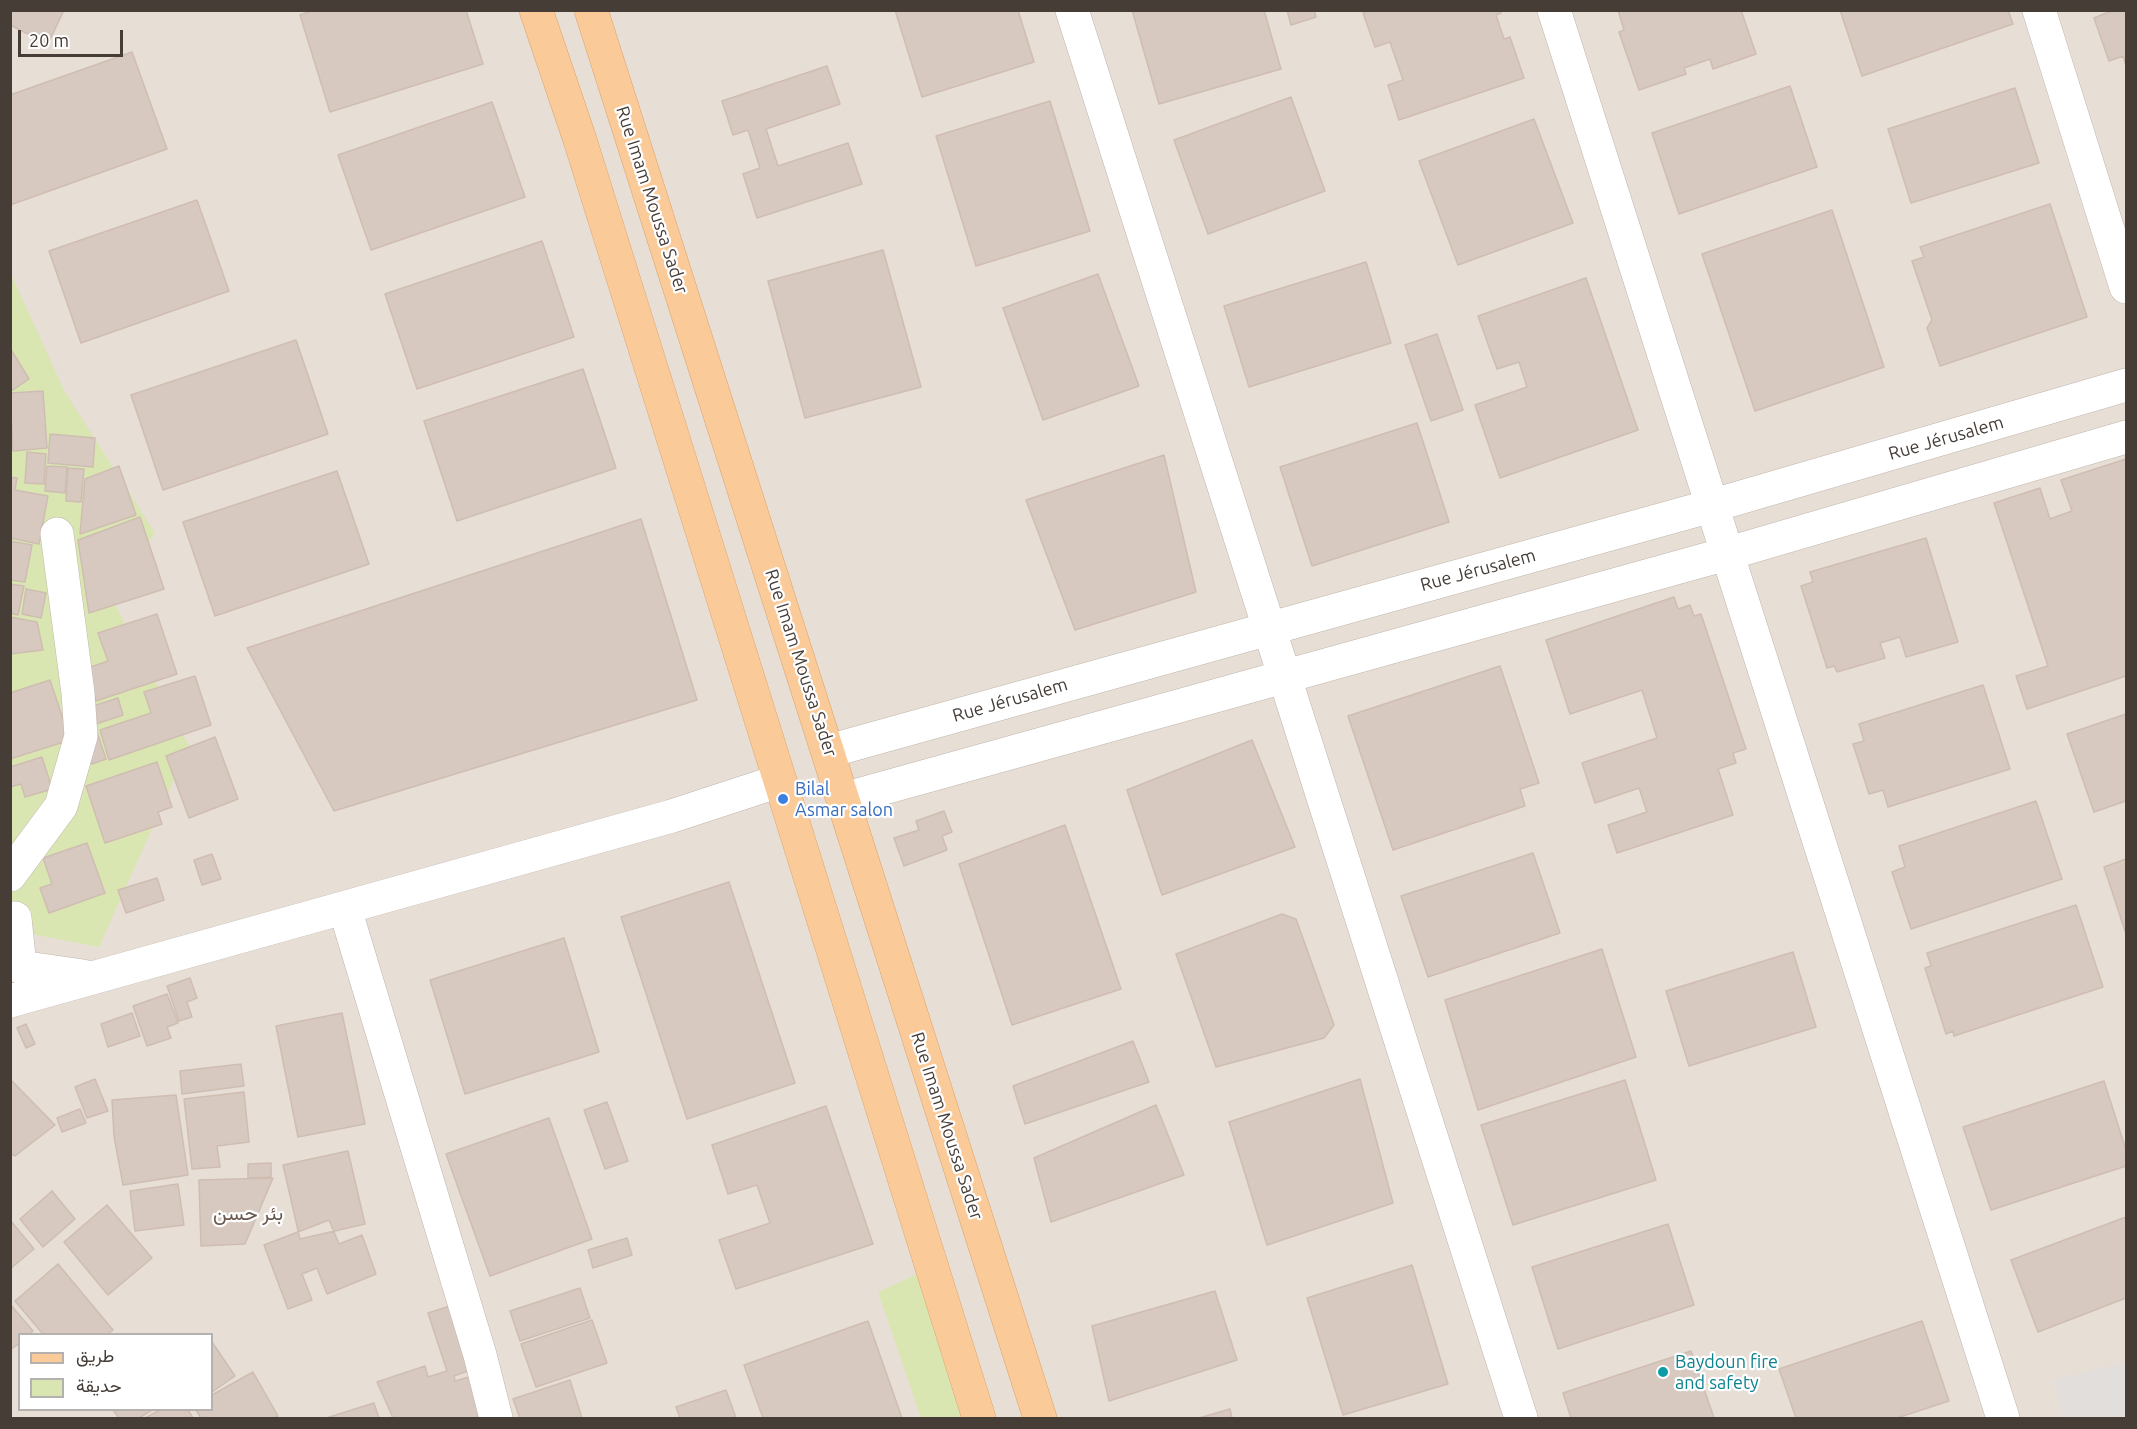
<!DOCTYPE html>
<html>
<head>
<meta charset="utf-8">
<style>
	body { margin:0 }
	#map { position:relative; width:2137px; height:1429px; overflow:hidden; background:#f3ede7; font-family:Ubuntu,Vazirmatn,sans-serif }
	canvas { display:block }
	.frame { position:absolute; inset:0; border:12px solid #463d37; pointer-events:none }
	.legend { position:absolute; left:18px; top:1333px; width:195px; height:78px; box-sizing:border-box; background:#fff; border:2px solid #b5b1af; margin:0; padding:8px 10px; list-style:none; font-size:18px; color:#463d37 }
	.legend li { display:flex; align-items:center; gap:12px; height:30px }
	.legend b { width:30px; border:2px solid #b5b1af }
	.scale { position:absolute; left:18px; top:30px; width:105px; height:27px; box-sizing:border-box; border:3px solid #463d37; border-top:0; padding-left:8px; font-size:18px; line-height:21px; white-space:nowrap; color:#463d37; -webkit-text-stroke:4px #fff; paint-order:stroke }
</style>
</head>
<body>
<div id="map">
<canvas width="2137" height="1429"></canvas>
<div class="frame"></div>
<ul class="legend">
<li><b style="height:8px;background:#faca99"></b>طريق</li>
<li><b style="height:16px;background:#d9e6b2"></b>حديقة</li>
</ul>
<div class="scale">20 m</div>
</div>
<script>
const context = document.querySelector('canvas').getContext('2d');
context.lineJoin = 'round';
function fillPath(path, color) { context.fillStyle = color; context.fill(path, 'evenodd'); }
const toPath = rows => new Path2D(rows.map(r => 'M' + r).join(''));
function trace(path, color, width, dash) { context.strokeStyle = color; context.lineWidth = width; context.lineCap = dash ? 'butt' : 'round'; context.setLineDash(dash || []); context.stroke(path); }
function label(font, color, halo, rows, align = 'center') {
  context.font = font + ' Ubuntu,Vazirmatn,sans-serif'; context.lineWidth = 4.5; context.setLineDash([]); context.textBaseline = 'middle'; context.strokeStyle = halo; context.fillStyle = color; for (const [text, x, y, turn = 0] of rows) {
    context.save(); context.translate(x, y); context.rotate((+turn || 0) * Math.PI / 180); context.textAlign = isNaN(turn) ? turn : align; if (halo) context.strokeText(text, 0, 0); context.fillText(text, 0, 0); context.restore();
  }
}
const residential = toPath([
	[10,11,2126,11,2126,1418,11,1418],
	[20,1334,212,1334,212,1410,20,1410]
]);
const green = toPath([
	[10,272,65,392,155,533,111,597,189,746,99,947,11,930],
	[920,1273,961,1418,921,1418,878,1292]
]);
const parking = toPath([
	[2126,1362,2126,1418,2063,1418,2054,1380]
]);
const building = toPath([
	[10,10,64,10,48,44,10,25,10,10],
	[314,10,466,10,483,64,330,112,300,15,314,10],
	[895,10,1018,10,1034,62,922,97,895,10],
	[1132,10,1264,10,1281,69,1159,104,1132,10],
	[1287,10,1314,10,1316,17,1291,25,1287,10],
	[1369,10,1500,10,1501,13,1496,15,1504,39,1510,37,1524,78,1399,120,1388,85,1403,80,1390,42,1375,47,1363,13,1369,10],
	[1618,10,1741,10,1756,54,1713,69,1710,59,1684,68,1686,74,1639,90,1619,32,1624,30,1618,10],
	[1840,10,2008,10,2013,24,1862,76,1840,10],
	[2114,10,2126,10,2126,66,2123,56,2109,61,2094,18,2114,10],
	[132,52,167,149,10,205,10,95,132,52],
	[827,66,840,104,766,129,778,166,848,143,862,184,757,218,743,174,760,168,748,130,733,135,722,101,827,66],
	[1790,86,1817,167,1679,214,1652,133,1790,86],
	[2015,88,2039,163,1911,203,1888,129,2015,88],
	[1291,97,1325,191,1208,234,1174,140,1291,97],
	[1050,101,1090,231,976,266,936,136,1050,101],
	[492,102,525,197,371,250,338,155,492,102],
	[1534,119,1573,223,1458,265,1419,161,1534,119],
	[197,200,229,291,81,343,49,251,197,200],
	[2050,204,2087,317,1940,366,1927,328,1932,320,1912,261,1924,257,1920,247,2050,204],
	[1832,210,1884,367,1755,411,1702,254,1832,210],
	[542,241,574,337,417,389,385,294,542,241],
	[883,250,921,387,805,418,768,281,883,250],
	[1366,262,1391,343,1249,387,1224,306,1366,262],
	[1098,274,1139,386,1043,420,1003,308,1098,274],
	[1586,278,1638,430,1500,478,1475,405,1527,387,1519,362,1497,369,1478,316,1586,278],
	[1437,334,1463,410,1431,421,1405,345,1437,334],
	[296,340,328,434,163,490,131,395,296,340],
	[10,348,29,379,13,390,10,387,10,348],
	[583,369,616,468,457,521,424,421,583,369],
	[43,391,47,448,13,451,10,393,43,391],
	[1417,423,1449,522,1312,566,1280,467,1417,423],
	[50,434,95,438,93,467,48,463,50,434],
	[27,452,46,454,44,484,25,483,27,452],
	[1164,455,1196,592,1075,630,1026,500,1164,455],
	[2126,459,2126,676,2027,709,2016,676,2048,666,1994,503,2040,488,2050,519,2072,511,2061,480,2126,459],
	[47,466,67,467,65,493,45,491,47,466],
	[119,466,136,515,80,534,85,479,119,466],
	[68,468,84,469,81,502,66,501,68,468],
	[337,471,369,564,215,616,183,522,337,471],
	[10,477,17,478,15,490,48,496,39,544,10,538,10,477],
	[140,517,164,589,89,613,78,540,140,517],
	[641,519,697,700,334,811,247,648,641,519],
	[1926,538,1958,642,1906,657,1900,637,1880,643,1885,658,1837,672,1834,666,1827,668,1801,586,1813,582,1810,572,1926,538],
	[10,541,32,545,25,582,10,580,10,541],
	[10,584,24,586,18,615,10,613,10,584],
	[26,589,46,593,41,618,22,614,26,589],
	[1674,597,1678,609,1690,605,1694,616,1701,614,1746,749,1733,753,1736,763,1718,769,1733,815,1617,853,1608,825,1647,812,1639,788,1595,803,1582,763,1657,738,1642,690,1570,714,1546,640,1674,597],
	[157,614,177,674,96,701,85,669,108,661,98,633,157,614],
	[10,617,37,622,43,650,10,654,10,617],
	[1500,666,1539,783,1520,789,1525,806,1393,850,1348,716,1500,666],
	[195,676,211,725,109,760,100,730,151,713,144,692,195,676],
	[50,680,70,740,10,759,10,693,50,680],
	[1983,685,2010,769,1888,807,1883,790,1869,794,1853,744,1864,741,1859,724,1983,685],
	[118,698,123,715,90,726,84,709,118,698],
	[2126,714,2126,801,2094,812,2067,734,2126,714],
	[97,732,106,759,92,764,83,737,97,732],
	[215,737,238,799,189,818,166,756,215,737],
	[1252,740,1295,847,1162,895,1127,790,1252,740],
	[42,757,52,789,25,797,21,784,10,787,10,767,42,757],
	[157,762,172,807,158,812,162,824,105,843,86,786,157,762],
	[2036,801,2062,879,1911,929,1892,872,1905,867,1899,846,2036,801],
	[944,811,952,832,942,836,947,850,904,866,894,838,919,830,916,821,944,811],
	[1065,825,1121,989,1012,1025,959,864,1065,825],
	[87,843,105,893,49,913,40,888,52,884,43,858,87,843],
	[1533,853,1560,933,1428,977,1401,896,1533,853],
	[212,854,221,879,202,885,194,860,212,854],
	[2126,859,2126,934,2104,867,2126,859],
	[157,878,164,900,126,913,118,890,157,878],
	[729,882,795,1083,687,1119,621,917,729,882],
	[2076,905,2103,987,1954,1036,1953,1031,1946,1034,1925,968,1931,966,1927,953,2076,905],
	[1282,914,1296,919,1334,1025,1324,1038,1216,1067,1176,954,1282,914],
	[564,938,599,1052,465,1094,430,980,564,938],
	[1602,949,1636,1057,1478,1110,1445,1000,1602,949],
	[1793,952,1816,1027,1689,1066,1666,991,1793,952],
	[190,978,197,998,187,1002,192,1017,179,1021,167,986,190,978],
	[167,994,178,1023,167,1027,171,1038,147,1046,133,1006,167,994],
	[132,1013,140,1036,108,1047,101,1024,132,1013],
	[342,1013,365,1124,298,1137,276,1026,342,1013],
	[26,1024,35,1044,26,1048,17,1028,26,1024],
	[1133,1041,1149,1082,1025,1124,1013,1086,1133,1041],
	[241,1064,244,1086,182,1094,180,1071,241,1064],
	[10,1079,55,1125,15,1156,10,1153,10,1079],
	[95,1079,108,1111,87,1118,75,1087,95,1079],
	[1360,1079,1393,1203,1267,1245,1229,1122,1360,1079],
	[1625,1080,1656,1180,1513,1225,1481,1125,1625,1080],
	[2104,1081,2126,1150,2126,1166,1991,1210,1963,1127,2104,1081],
	[244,1092,249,1142,217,1146,220,1167,192,1169,184,1099,244,1092],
	[176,1095,188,1175,123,1185,114,1136,112,1100,176,1095],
	[607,1102,628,1161,605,1169,584,1110,607,1102],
	[1156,1105,1184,1175,1051,1222,1034,1158,1156,1105],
	[826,1106,873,1244,736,1289,719,1240,770,1223,757,1185,728,1194,712,1145,826,1106],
	[80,1109,86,1123,62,1132,57,1118,80,1109],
	[549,1118,592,1239,490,1276,446,1154,549,1118],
	[348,1151,365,1224,300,1239,283,1165,348,1151],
	[271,1163,271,1177,248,1178,248,1164,271,1163],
	[273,1178,245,1244,201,1246,199,1180,273,1178],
	[178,1184,184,1225,135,1231,130,1191,178,1184],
	[52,1191,75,1219,43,1247,20,1219,52,1191],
	[107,1205,152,1258,108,1295,64,1242,107,1205],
	[2126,1217,2126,1298,2038,1332,2011,1260,2126,1217],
	[10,1220,34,1249,10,1269,10,1220],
	[329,1220,339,1244,362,1235,376,1274,327,1294,317,1268,302,1274,312,1300,288,1309,264,1245,329,1220],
	[1668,1224,1694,1305,1558,1349,1532,1267,1668,1224],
	[627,1238,632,1255,593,1268,588,1250,627,1238],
	[58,1264,113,1330,108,1334,43,1334,15,1301,58,1264],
	[1412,1265,1448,1384,1343,1415,1307,1298,1412,1265],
	[580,1288,590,1318,520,1341,510,1311,580,1288],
	[1215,1291,1237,1360,1109,1401,1092,1326,1215,1291],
	[10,1304,33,1331,29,1334,20,1334,20,1343,10,1350,10,1304],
	[450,1306,471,1370,454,1376,455,1381,472,1376,486,1418,393,1418,377,1382,425,1366,428,1377,447,1371,428,1313,450,1306],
	[592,1320,607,1363,536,1387,521,1344,592,1320],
	[868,1321,902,1418,763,1418,744,1365,868,1321],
	[1922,1321,1949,1401,1897,1418,1796,1418,1779,1369,1922,1321],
	[212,1342,235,1376,212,1392,212,1342],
	[1691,1351,1714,1418,1571,1418,1563,1393,1691,1351],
	[253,1372,278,1416,274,1418,201,1418,196,1410,212,1410,212,1395,253,1372],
	[570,1380,582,1418,520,1418,513,1399,570,1380],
	[726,1390,736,1418,680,1418,676,1407,726,1390],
	[374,1403,379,1418,326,1418,374,1403],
	[1230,1409,1232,1418,1199,1418,1230,1409],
	[113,1410,152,1410,139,1418,119,1418,113,1410],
	[160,1410,188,1410,193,1418,145,1418,160,1410]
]);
const minor = toPath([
	[1072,10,1521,1418],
	[1554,10,2003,1418],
	[2039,10,2126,287],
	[829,751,1711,506,2126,385],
	[844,799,1726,554,2126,437],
	[10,875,61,806,81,736,78,693,57,534],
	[345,909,480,1355,496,1418],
	[10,918,15,918,20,967,83,976],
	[10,1001,672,816,779,781]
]);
const major = toPath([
	[536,10,580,140,979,1418],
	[591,10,1040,1418]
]);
const markers = [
	[783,799,6,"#3f7fe0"],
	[1663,1372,6,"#0f9aa8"]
];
const streetNames = [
	["Rue Imam Moussa Sader",652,200,72],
	["Rue Jérusalem",1946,438,-16],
	["Rue Jérusalem",1478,570,-15],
	["Rue Imam Moussa Sader",801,663,72],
	["Rue Jérusalem",1010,700,-16],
	["Rue Imam Moussa Sader",947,1126,72]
];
const shopNames = [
	["Bilal",795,789],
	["Asmar salon",795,810]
];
const cultureNames = [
	["Baydoun fire",1675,1362],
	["and safety",1675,1383]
];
const neighbourhoodNames = [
	["بئر حسن",248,1213]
];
fillPath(residential, '#e7ded6');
fillPath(green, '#d9e6b2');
fillPath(parking, '#e1dedc');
fillPath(building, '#d7c9c0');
trace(building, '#cfbdb1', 1.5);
trace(minor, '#c1b6ad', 34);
trace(major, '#dfa369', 34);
trace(minor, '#fff', 33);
trace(major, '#faca99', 33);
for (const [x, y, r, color] of markers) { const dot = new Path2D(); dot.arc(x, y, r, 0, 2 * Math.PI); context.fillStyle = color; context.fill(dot); trace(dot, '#fff', 2); }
label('18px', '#463d37', '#fff', streetNames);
label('18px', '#366cbe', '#fff', shopNames, 'left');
label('18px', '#0d838f', '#fff', cultureNames, 'left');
label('20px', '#68584e', '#fff', neighbourhoodNames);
</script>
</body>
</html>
